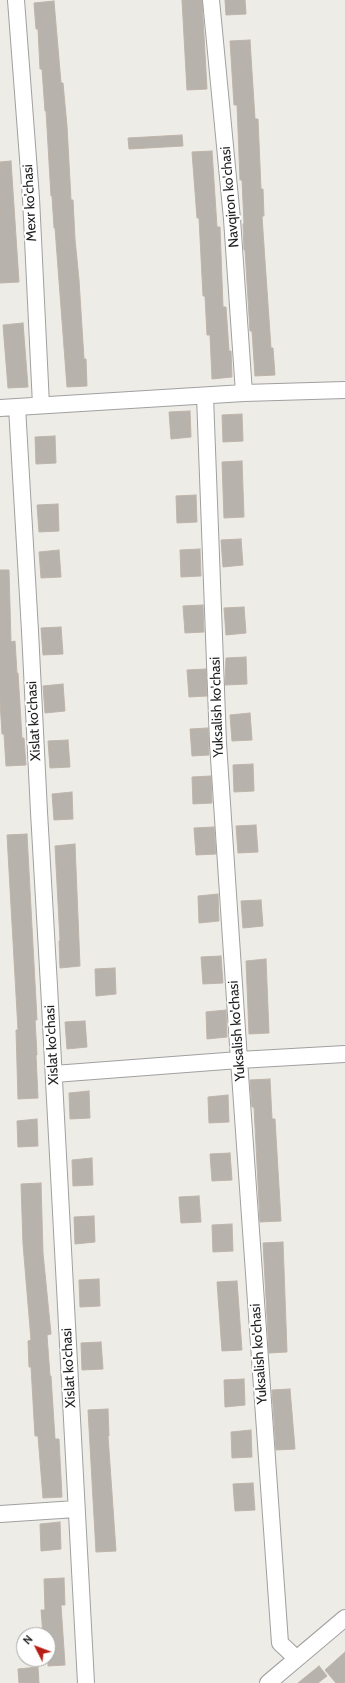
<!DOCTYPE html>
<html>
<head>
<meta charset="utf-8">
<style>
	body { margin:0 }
	#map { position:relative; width:345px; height:1683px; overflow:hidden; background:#eeece6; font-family:Cabin,sans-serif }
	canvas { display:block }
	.north { position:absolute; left:16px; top:1627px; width:40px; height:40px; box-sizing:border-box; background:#fff; border:1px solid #a5a5a5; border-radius:50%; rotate:312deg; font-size:11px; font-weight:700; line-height:16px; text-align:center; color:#1f1f1f }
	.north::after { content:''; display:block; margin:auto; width:14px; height:18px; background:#b71f16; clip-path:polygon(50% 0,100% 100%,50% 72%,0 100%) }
</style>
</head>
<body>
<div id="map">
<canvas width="345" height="1683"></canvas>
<div class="north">N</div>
</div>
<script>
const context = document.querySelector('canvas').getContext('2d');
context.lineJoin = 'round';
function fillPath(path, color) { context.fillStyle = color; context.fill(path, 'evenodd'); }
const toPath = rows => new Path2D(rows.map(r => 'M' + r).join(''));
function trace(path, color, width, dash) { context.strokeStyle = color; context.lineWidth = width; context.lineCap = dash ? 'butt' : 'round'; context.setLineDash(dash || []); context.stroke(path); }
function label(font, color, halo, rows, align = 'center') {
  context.font = font + ' Cabin,sans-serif'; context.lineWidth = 4; context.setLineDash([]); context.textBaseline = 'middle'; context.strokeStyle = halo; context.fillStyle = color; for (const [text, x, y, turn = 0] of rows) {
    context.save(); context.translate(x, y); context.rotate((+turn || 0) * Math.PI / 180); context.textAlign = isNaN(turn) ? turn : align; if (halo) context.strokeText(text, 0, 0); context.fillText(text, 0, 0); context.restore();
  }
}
const building = toPath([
	[182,0,202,0,207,89,187,90,182,0],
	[225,0,245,0,246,14,226,15,225,0],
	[54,1,61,83,63,83,67,126,71,200,73,200,75,239,79,280,84,359,86,359,87,386,67,387,55,228,54,228,52,196,51,196,46,111,45,111,42,69,40,69,38,29,36,29,34,3,54,1],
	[250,40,255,119,258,119,261,189,263,189,264,216,262,216,265,261,271,348,273,348,275,375,255,376,252,331,250,331,245,250,244,250,243,224,244,223,242,180,240,180,237,105,234,105,230,41,250,40],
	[182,135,183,146,129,149,128,138,182,135],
	[212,151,217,227,220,227,223,307,226,307,229,351,231,351,232,377,212,379,210,335,207,335,205,296,203,296,199,218,197,218,192,152,212,151],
	[11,161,19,282,0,283,0,162,11,161],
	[23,323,28,387,8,388,3,325,23,323],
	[190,411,191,437,171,439,169,412,190,411],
	[242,414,243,441,223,442,222,415,242,414],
	[55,436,56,463,36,464,35,437,55,436],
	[242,461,244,517,224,518,222,462,242,461],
	[196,495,197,522,177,523,176,496,196,495],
	[58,504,59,531,39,532,37,505,58,504],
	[241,539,243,565,223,567,221,540,241,539],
	[200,549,201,576,181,577,180,550,200,549],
	[59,550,61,577,41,578,39,552,59,550],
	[0,570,9,570,11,642,15,641,17,673,18,673,22,738,24,738,26,765,6,766,4,734,2,734,0,701,0,570],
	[203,605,204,632,185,633,183,606,203,605],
	[244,607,246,633,226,635,224,608,244,607],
	[61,627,63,654,43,655,41,628,61,627],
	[246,657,247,684,225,685,226,658,246,657],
	[206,669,207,696,189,697,187,670,206,669],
	[63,684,65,711,45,713,43,686,63,684],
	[250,713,252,740,232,741,230,715,250,713],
	[208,728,209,755,192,756,190,729,208,728],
	[68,740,70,767,50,768,48,741,68,740],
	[253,764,254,791,234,792,233,765,253,764],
	[211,776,212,803,193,804,192,777,211,776],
	[72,792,73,819,54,820,52,794,72,792],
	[256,825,258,852,238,853,236,826,256,825],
	[214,827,216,854,196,855,194,828,214,827],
	[27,834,37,1020,35,1020,37,1055,36,1055,38,1098,18,1099,16,1030,18,1030,7,835,27,834],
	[75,844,80,966,60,968,59,941,60,941,55,846,75,844],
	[218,894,219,921,199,923,198,896,218,894],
	[261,900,263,926,243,928,241,901,261,900],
	[221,956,223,983,203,984,201,957,221,956],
	[266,959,269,1033,249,1034,246,961,266,959],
	[115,968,116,994,96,996,95,969,115,968],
	[226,1010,227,1037,207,1039,206,1012,226,1010],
	[85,1021,87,1047,67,1049,65,1022,85,1021],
	[270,1079,272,1119,275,1119,281,1221,260,1222,254,1107,252,1107,250,1080,270,1079],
	[89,1091,90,1118,70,1119,69,1093,89,1091],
	[228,1095,229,1122,209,1123,208,1097,228,1095],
	[37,1119,38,1146,18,1147,17,1121,37,1119],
	[230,1153,232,1180,212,1181,210,1154,230,1153],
	[92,1158,93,1185,73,1186,72,1160,92,1158],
	[41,1183,43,1253,51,1334,47,1335,50,1376,51,1376,55,1439,59,1439,62,1497,43,1498,38,1436,35,1436,31,1367,29,1367,28,1341,31,1340,23,1244,21,1184,41,1183],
	[199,1196,201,1222,181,1223,179,1197,199,1196],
	[94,1216,95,1242,75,1244,74,1217,94,1216],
	[232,1224,233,1251,213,1252,212,1225,232,1224],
	[283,1242,287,1352,269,1353,263,1243,283,1242],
	[99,1279,100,1306,80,1307,79,1280,99,1279],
	[237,1281,242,1350,222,1351,217,1282,237,1281],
	[101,1342,103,1369,82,1370,81,1343,101,1342],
	[244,1379,245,1405,225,1407,224,1380,244,1379],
	[290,1389,295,1449,276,1450,272,1390,290,1389],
	[108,1409,109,1436,108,1436,116,1551,96,1552,88,1410,108,1409],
	[251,1430,252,1457,232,1458,231,1432,251,1430],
	[253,1483,255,1510,235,1511,233,1484,253,1483],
	[60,1522,61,1549,41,1551,40,1524,60,1522],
	[64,1578,65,1605,61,1605,65,1665,48,1666,48,1635,43,1635,41,1610,45,1610,44,1579,64,1578],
	[345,1652,345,1683,336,1683,325,1670,345,1652],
	[319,1666,327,1676,318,1683,298,1683,319,1666],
	[38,1667,39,1683,19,1683,18,1669,38,1667]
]);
const minor = toPath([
	[16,0,31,198,41,405],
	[211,0,232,219,244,393],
	[205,396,218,743,239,1060,280,1643,296,1658],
	[17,407,30,631,39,812,49,986,86,1683],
	[0,408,244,393,345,390],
	[54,1074,239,1060,345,1054],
	[0,1514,76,1509],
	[268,1683,345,1618]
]);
const streetNames = [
	["Navqiron ko'chasi",230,197,-95],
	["Mexr ko'chasi",30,203,-93],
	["Yuksalish ko'chasi",217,707,-92],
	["Xislat ko'chasi",34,721,-93],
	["Yuksalish ko'chasi",237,1031,-94],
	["Xislat ko'chasi",52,1045,-93],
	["Yuksalish ko'chasi",259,1354,-94],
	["Xislat ko'chasi",69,1368,-93]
];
fillPath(building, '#b7b2ac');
trace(building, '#beb4aa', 1);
trace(minor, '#a0a0a0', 18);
trace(minor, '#fff', 16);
label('14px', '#1f1f1f', '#fff', streetNames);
</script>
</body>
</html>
